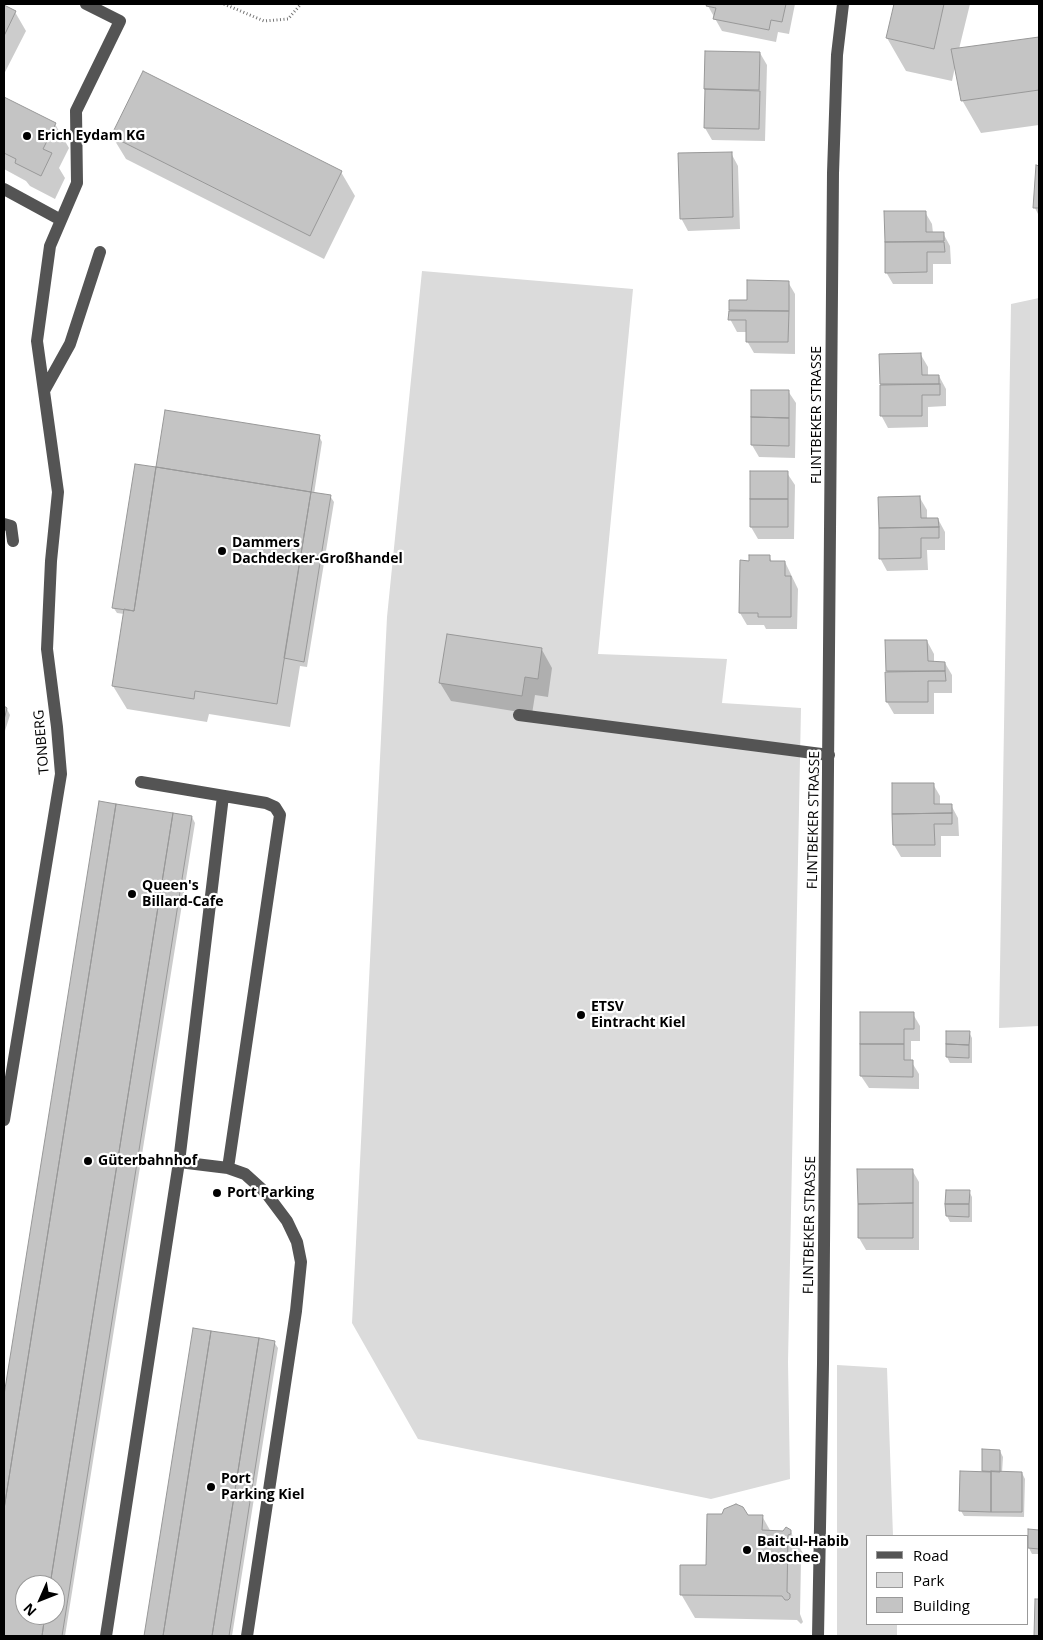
<!DOCTYPE html>
<html>
<head>
<meta charset="utf-8">
<style>
	body { margin:0 }
	#map { position:relative; width:1043px; height:1640px; overflow:hidden; background:#fff; font-family:"Open Sans",sans-serif }
	canvas { display:block }
	.frame { position:absolute; inset:0; border:5px solid #000; pointer-events:none }
	.legend { position:absolute; left:866px; top:1535px; width:162px; height:90px; box-sizing:border-box; background:#fff; border:1px solid #999; margin:0; padding:6px 9px; list-style:none; font-size:15px; color:#000 }
	.legend li { display:flex; align-items:center; gap:10px; height:25px }
	.legend b { width:25px; border:1px solid #999 }
	.north { position:absolute; left:15px; top:1575px; width:50px; height:50px; box-sizing:border-box; background:#fff; border:1px solid #999; border-radius:50%; rotate:226deg; font-size:14px; font-weight:700; line-height:20px; text-align:center; color:#000 }
	.north::after { content:''; display:block; margin:auto; width:18px; height:22px; background:#000; clip-path:polygon(50% 0,100% 100%,50% 72%,0 100%) }
</style>
</head>
<body>
<div id="map">
<canvas width="1043" height="1640"></canvas>
<div class="frame"></div>
<ul class="legend">
<li><b style="height:6px;background:#545454"></b>Road</li>
<li><b style="height:14px;background:#dbdbdb"></b>Park</li>
<li><b style="height:14px;background:#c4c4c4"></b>Building</li>
</ul>
<div class="north">N</div>
</div>
<script>
const context = document.querySelector('canvas').getContext('2d');
context.lineJoin = 'round';
function fillPath(path, color) { context.fillStyle = color; context.fill(path, 'evenodd'); }
const toPath = rows => new Path2D(rows.map(r => 'M' + r).join(''));
function trace(path, color, width, dash) { context.strokeStyle = color; context.lineWidth = width; context.lineCap = dash ? 'butt' : 'round'; context.setLineDash(dash || []); context.stroke(path); }
function label(font, color, halo, rows, align = 'center') {
  context.font = font + ' "Open Sans",sans-serif'; context.lineWidth = 4.5; context.setLineDash([]); context.textBaseline = 'middle'; context.strokeStyle = halo; context.fillStyle = color; for (const [text, x, y, turn = 0] of rows) {
    context.save(); context.translate(x, y); context.rotate((+turn || 0) * Math.PI / 180); context.textAlign = isNaN(turn) ? turn : align; if (halo) context.strokeText(text, 0, 0); context.fillText(text, 0, 0); context.restore();
  }
}
const green = toPath([
	[422,271,633,289,598,654,727,659,722,703,801,708,788,1362,790,1479,711,1499,418,1439,352,1323,387,617],
	[1039,298,1039,1026,999,1028,1011,304],
	[837,1365,887,1368,893,1536,867,1536,867,1624,897,1624,897,1636,837,1636]
]);
const shadow = toPath([
	[708,4,795,4,789,34,778,32,776,42,722,31,708,6],
	[895,4,970,4,959,49,1039,38,1039,125,981,133,962,100,955,67,952,81,906,71,887,38],
	[4,7,15,12,26,31,4,74],
	[707,52,760,53,767,65,765,141,712,140,705,128],
	[4,99,55,124,69,148,59,168,65,178,55,199,30,186,26,181,4,169],
	[112,136,341,172,355,196,324,259,126,159],
	[731,153,738,166,740,229,688,231,681,218],
	[1037,167,1039,167,1039,216,1035,208],
	[885,212,925,212,932,224,933,233,943,233,950,246,951,264,933,264,933,284,893,284,886,272],
	[788,282,795,294,795,354,754,353,747,341,747,332,737,332,730,319,730,301,748,302],
	[881,355,921,355,928,367,928,376,939,376,946,389,946,406,928,407,928,427,888,428,881,415],
	[752,391,788,391,796,403,795,458,759,457,752,445],
	[319,436,322,442,314,494,330,496,334,502,307,667,300,666,290,727,209,714,207,722,127,709,113,686,124,614,117,613,113,607,157,469],
	[787,473,795,485,794,539,758,539,751,527],
	[920,498,927,510,927,519,938,519,945,532,945,550,927,550,928,570,887,571,880,558],
	[769,556,772,562,785,562,798,589,797,629,766,629,764,625,747,625,740,613],
	[927,641,934,654,934,663,945,663,952,675,952,693,934,693,934,714,894,714,887,702,887,642],
	[542,650,552,668,548,697,535,695,532,714,451,701,440,683],
	[4,708,7,709,10,715,4,734],
	[933,784,940,796,940,805,951,805,958,818,959,836,941,836,941,857,901,857,894,845],
	[100,802,192,817,195,823,65,1636,4,1636,4,1403],
	[25,1585,55,1585,55,1615,25,1615],
	[862,1013,913,1014,920,1026,920,1041,911,1041,911,1061,919,1074,919,1089,869,1088,861,1076],
	[947,1032,969,1032,972,1038,972,1063,950,1063,947,1057],
	[912,1170,919,1182,919,1250,866,1250,859,1238],
	[969,1191,972,1197,972,1222,950,1222,947,1216],
	[194,1329,274,1342,278,1348,232,1636,145,1636],
	[984,1451,1000,1451,1003,1457,1002,1473,1022,1473,1025,1479,1024,1517,964,1516,961,1511,983,1473],
	[735,1505,747,1516,762,1516,771,1532,790,1531,804,1555,804,1557,801,1559,800,1614,803,1622,801,1624,797,1620,695,1618,681,1594,707,1567,725,1510],
	[1029,1531,1039,1531,1039,1554,1032,1554,1029,1548]
]);
const building = toPath([
	[707,4,786,4,782,22,771,20,769,30,713,19,716,8,706,6,707,4],
	[894,4,944,4,934,49,886,38,894,4],
	[4,5,16,11,4,36,4,5],
	[1039,37,1039,90,961,101,951,49,1039,37],
	[705,51,760,52,759,90,704,89,705,51],
	[143,71,342,171,310,236,111,136,143,71],
	[705,89,760,91,759,129,704,128,705,89],
	[4,97,56,123,43,149,52,153,41,176,15,163,16,159,4,153,4,97],
	[732,152,733,217,680,219,678,153,732,152],
	[1036,165,1039,166,1039,208,1033,208,1036,165],
	[884,211,926,211,926,232,944,232,944,241,885,242,884,211],
	[885,242,944,242,945,252,927,252,927,272,885,273,885,242],
	[747,280,789,281,789,311,729,310,729,300,747,300,747,280],
	[729,311,789,311,788,342,746,342,746,320,728,320,729,311],
	[921,353,922,375,939,375,939,384,880,384,879,354,921,353],
	[940,384,940,395,922,395,922,416,880,416,880,385,940,384],
	[751,390,789,390,789,418,751,417,751,390],
	[165,410,320,435,311,492,156,467,165,410],
	[751,417,789,418,789,446,751,445,751,417],
	[135,464,156,467,134,611,112,608,135,464],
	[156,467,311,492,277,704,195,691,194,699,112,686,124,609,134,611,156,467],
	[750,471,788,471,788,499,750,499,750,471],
	[311,492,331,495,304,662,284,658,311,492],
	[920,496,921,518,938,518,939,527,879,528,878,497,920,496],
	[750,499,788,499,788,527,750,527,750,499],
	[939,527,939,538,921,538,921,558,879,559,879,528,939,527],
	[749,555,770,555,770,561,785,561,785,576,791,576,791,617,758,617,758,613,739,613,740,560,749,561,749,555],
	[447,634,542,648,538,679,525,677,522,696,439,683,447,634],
	[885,640,927,640,928,661,945,662,945,671,886,671,885,640],
	[945,671,946,681,928,681,928,702,886,702,885,672,945,671],
	[4,706,7,708,4,720,4,706],
	[892,783,934,783,934,804,952,804,952,813,892,814,892,783],
	[99,801,116,804,4,1509,4,1395,99,801],
	[116,804,173,813,50,1585,25,1585,25,1615,45,1615,42,1636,4,1636,4,1509,116,804],
	[173,813,192,816,62,1636,42,1636,45,1615,55,1615,55,1585,50,1585,173,813],
	[952,813,952,824,934,824,935,845,893,845,892,814,952,813],
	[860,1012,914,1012,914,1029,904,1029,904,1044,860,1044,860,1012],
	[946,1031,970,1031,969,1045,946,1044,946,1031],
	[860,1044,904,1044,904,1060,913,1060,913,1077,860,1076,860,1044],
	[946,1044,969,1045,969,1058,946,1057,946,1044],
	[857,1169,913,1169,913,1203,858,1204,857,1169],
	[946,1190,970,1190,969,1204,945,1204,946,1190],
	[913,1203,913,1238,858,1238,858,1204,913,1203],
	[945,1204,969,1204,969,1217,946,1216,945,1204],
	[193,1328,211,1331,163,1636,144,1636,193,1328],
	[211,1331,259,1338,212,1636,163,1636,211,1331],
	[259,1338,275,1341,229,1636,212,1636,259,1338],
	[982,1449,1000,1450,1000,1472,982,1471,982,1449],
	[960,1471,991,1472,991,1512,959,1511,960,1471],
	[991,1471,1022,1472,1022,1512,991,1512,991,1471],
	[736,1504,743,1507,748,1515,763,1515,762,1530,783,1531,786,1527,791,1530,791,1534,788,1535,787,1592,790,1594,790,1598,788,1600,785,1600,782,1596,680,1595,680,1565,706,1565,707,1514,722,1514,724,1509,736,1504],
	[1028,1529,1039,1530,1039,1549,1028,1548,1028,1529],
	[1035,1599,1039,1599,1039,1636,1034,1636,1035,1599]
]);
const path = toPath([
	[224,4,264,21,288,19,301,4]
]);
const minor = toPath([
	[4,189,61,220],
	[45,389,70,344,100,252],
	[4,524,11,526,13,541],
	[519,715,829,755],
	[141,782,266,803,275,807,280,815,228,1168],
	[4,1120,61,774,57,727,47,649,51,561,58,492,37,341,50,246,77,183,76,111,120,21,86,4],
	[179,1162,223,796],
	[106,1636,179,1162,228,1168,245,1174,266,1193,287,1221,297,1242,301,1262,296,1311,247,1636],
	[818,1636,823,1364,833,173,837,55,843,4]
]);
const markers = [
	[27,136,5,"#000"],
	[222,551,5,"#000"],
	[132,894,5,"#000"],
	[581,1015,5,"#000"],
	[88,1161,5,"#000"],
	[217,1193,5,"#000"],
	[211,1487,5,"#000"],
	[747,1550,5,"#000"]
];
const poiNames = [
	["Erich Eydam KG",37,136],
	["Dammers",232,543],
	["Dachdecker-Großhandel",232,559],
	["Queen's",142,886],
	["Billard-Cafe",142,902],
	["ETSV",591,1007],
	["Eintracht Kiel",591,1023],
	["Güterbahnhof",98,1161],
	["Port Parking",227,1193],
	["Port",221,1479],
	["Parking Kiel",221,1495],
	["Bait-ul-Habib",757,1542],
	["Moschee",757,1558]
];
const streetNames = [
	["FLINTBEKER STRASSE",817,415,-90],
	["TONBERG",42,742,-95],
	["FLINTBEKER STRASSE",814,820,-89],
	["FLINTBEKER STRASSE",810,1225,-89]
];
fillPath(green, '#dbdbdb');
fillPath(shadow, '#0003');
fillPath(building, '#c4c4c4');
trace(building, '#989898', 1);
trace(path, '#767676', 3, [1, 2.5]);
trace(minor, '#545454', 12);
for (const [x, y, r, color] of markers) { const dot = new Path2D(); dot.arc(x, y, r, 0, 2 * Math.PI); context.fillStyle = color; context.fill(dot); trace(dot, '#fff', 2); }
label('bold 14px', '#000', '#fff', poiNames, 'left');
label('14px', '#000', '#fff', streetNames);
</script>
</body>
</html>
